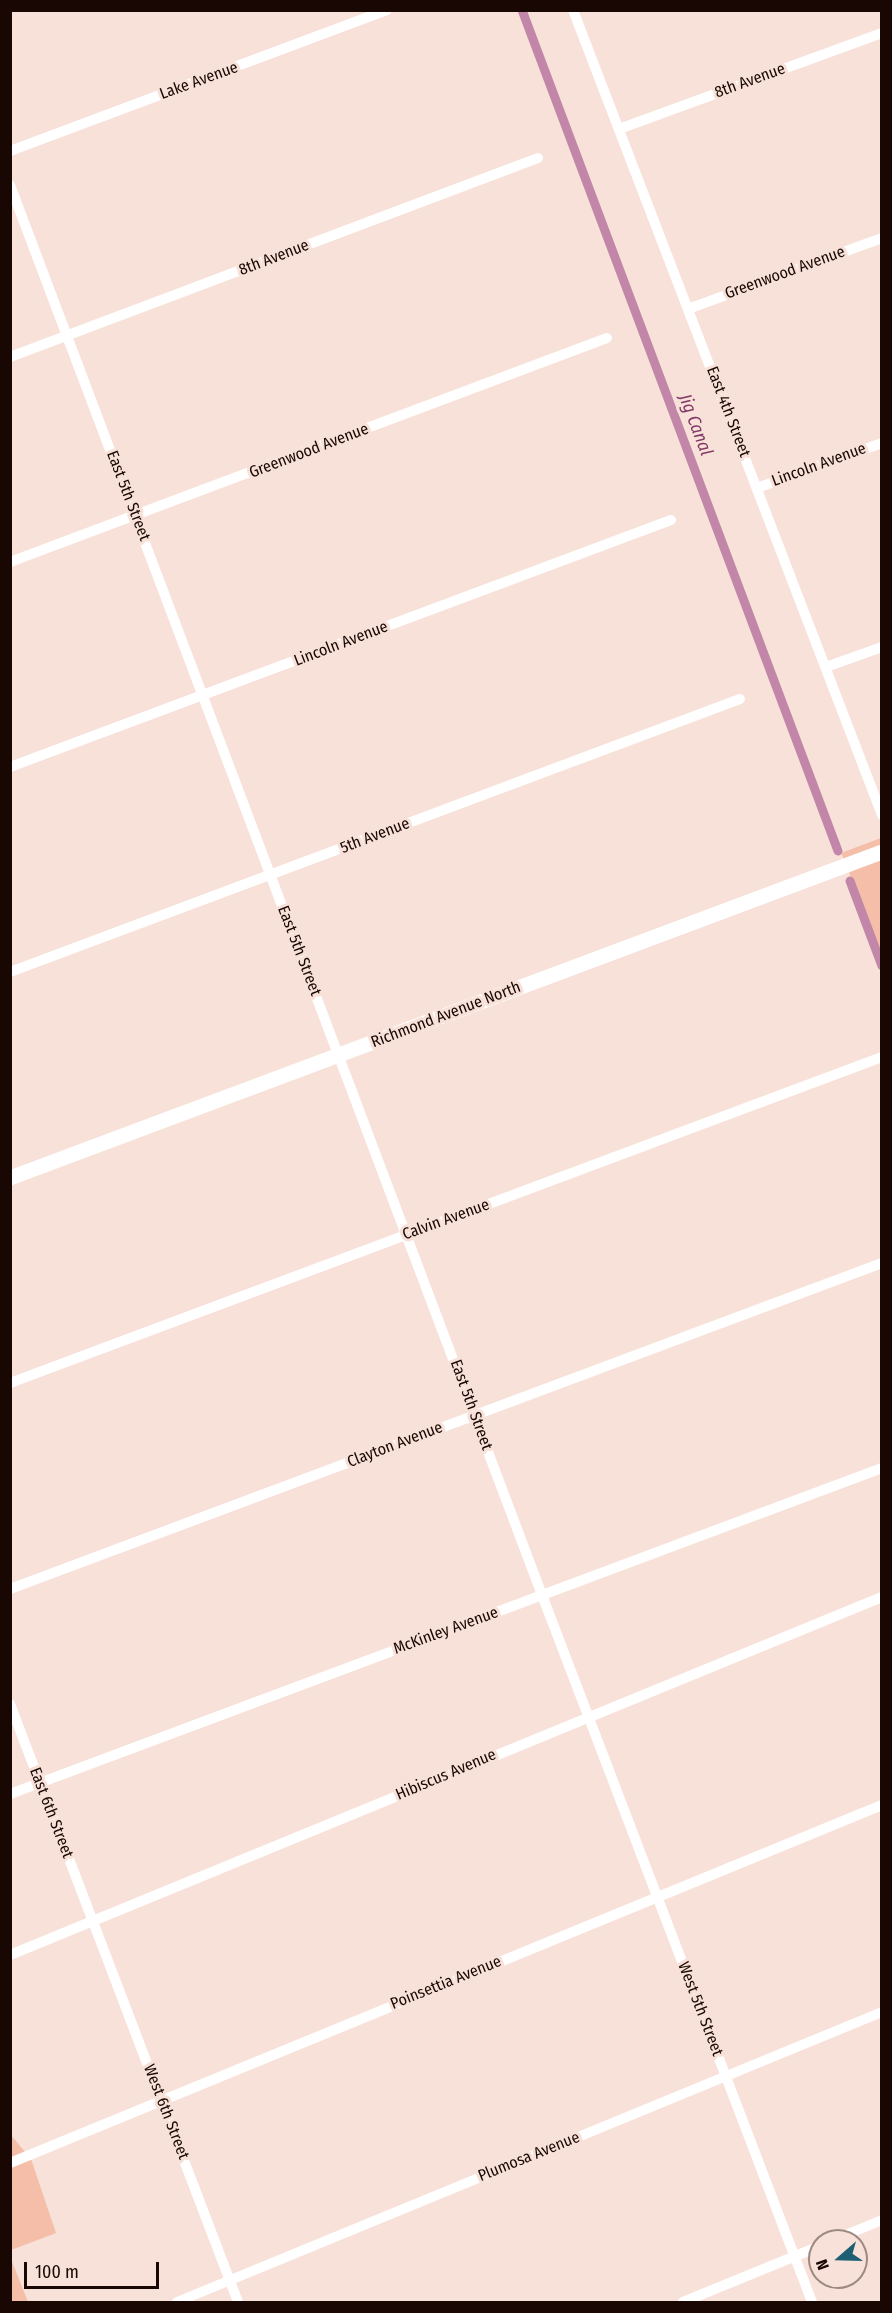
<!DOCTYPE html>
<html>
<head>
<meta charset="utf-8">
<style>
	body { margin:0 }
	#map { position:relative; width:892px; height:2313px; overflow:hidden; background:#f7e1d8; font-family:"Fira Sans Condensed",sans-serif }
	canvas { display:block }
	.frame { position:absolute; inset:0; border:12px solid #180702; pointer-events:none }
	.north { position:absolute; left:808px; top:2229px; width:60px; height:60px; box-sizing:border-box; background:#f7e1d8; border:2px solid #9e8a82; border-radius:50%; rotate:250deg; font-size:16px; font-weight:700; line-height:24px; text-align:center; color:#180702 }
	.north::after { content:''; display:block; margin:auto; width:21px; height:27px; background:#1e5f74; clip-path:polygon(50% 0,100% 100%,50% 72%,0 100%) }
	.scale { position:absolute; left:24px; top:2262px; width:135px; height:27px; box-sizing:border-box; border:3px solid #180702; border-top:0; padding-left:8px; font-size:18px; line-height:21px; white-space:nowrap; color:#180702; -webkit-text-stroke:4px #f7e1d8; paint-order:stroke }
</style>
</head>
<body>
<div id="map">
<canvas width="892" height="2313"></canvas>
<div class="frame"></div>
<div class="north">N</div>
<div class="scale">100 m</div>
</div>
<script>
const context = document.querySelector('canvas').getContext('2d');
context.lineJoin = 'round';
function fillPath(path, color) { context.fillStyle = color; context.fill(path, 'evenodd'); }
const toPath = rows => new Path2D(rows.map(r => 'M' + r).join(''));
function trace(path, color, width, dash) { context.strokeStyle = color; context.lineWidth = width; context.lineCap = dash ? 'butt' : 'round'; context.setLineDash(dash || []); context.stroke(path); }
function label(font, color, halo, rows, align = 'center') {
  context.font = font + ' "Fira Sans Condensed",sans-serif'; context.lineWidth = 6; context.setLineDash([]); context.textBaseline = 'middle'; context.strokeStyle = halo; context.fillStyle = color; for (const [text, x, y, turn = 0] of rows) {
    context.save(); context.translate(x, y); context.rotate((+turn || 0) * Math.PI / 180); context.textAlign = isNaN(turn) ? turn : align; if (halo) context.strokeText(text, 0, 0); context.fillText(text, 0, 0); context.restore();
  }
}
const green = toPath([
	[881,838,881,847,845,861,841,853],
	[881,857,881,961,849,872],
	[10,2134,31,2159,56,2233,11,2250],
	[10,2259,11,2259,28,2302,11,2302]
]);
const canal = toPath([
	[522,10,838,851],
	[850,881,882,966]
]);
const street = toPath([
	[573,10,882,815],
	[619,129,882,33],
	[10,151,387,10],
	[10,185,542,1595,812,2302],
	[688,309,882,238],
	[10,357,538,158],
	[757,488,882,443],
	[10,562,607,338],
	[826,667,882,647],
	[10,767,671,520],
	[10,972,740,699],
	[10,1383,882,1057],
	[10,1589,882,1263],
	[10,1704,238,2302],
	[10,1794,882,1468],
	[10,1955,882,1597],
	[10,2163,882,1805],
	[831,2241,882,2220],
	[177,2302,882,2012],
	[683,2302,820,2246]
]);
const secondary = toPath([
	[10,1178,882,852]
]);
const streetNames = [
	["Lake Avenue",199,81,-20],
	["8th Avenue",750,81,-20],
	["8th Avenue",274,258,-21],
	["Greenwood Avenue",785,273,-20],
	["East 4th Street",728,412,69],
	["Greenwood Avenue",309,451,-21],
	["Lincoln Avenue",819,465,-20],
	["East 5th Street",128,496,69],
	["Lincoln Avenue",341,644,-21],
	["5th Avenue",375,836,-21],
	["East 5th Street",299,951,69],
	["Richmond Avenue North",446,1015,-21],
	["Calvin Avenue",446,1220,-20],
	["East 5th Street",471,1405,70],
	["Clayton Avenue",395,1445,-21],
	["McKinley Avenue",446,1631,-20],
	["Hibiscus Avenue",446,1775,-23],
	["East 6th Street",51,1813,69],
	["Poinsettia Avenue",446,1983,-22],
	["West 5th Street",700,2009,69],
	["West 6th Street",166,2112,69],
	["Plumosa Avenue",529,2157,-22]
];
const waterNames = [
	["Jig Canal",695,425,69]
];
fillPath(green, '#f4bea8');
trace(canal, '#c286a9', 9);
trace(street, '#fff', 10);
trace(secondary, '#fff', 15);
label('16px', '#180702', '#f7e1d8', streetNames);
label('italic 18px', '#823868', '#f7e1d8', waterNames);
</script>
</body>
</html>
